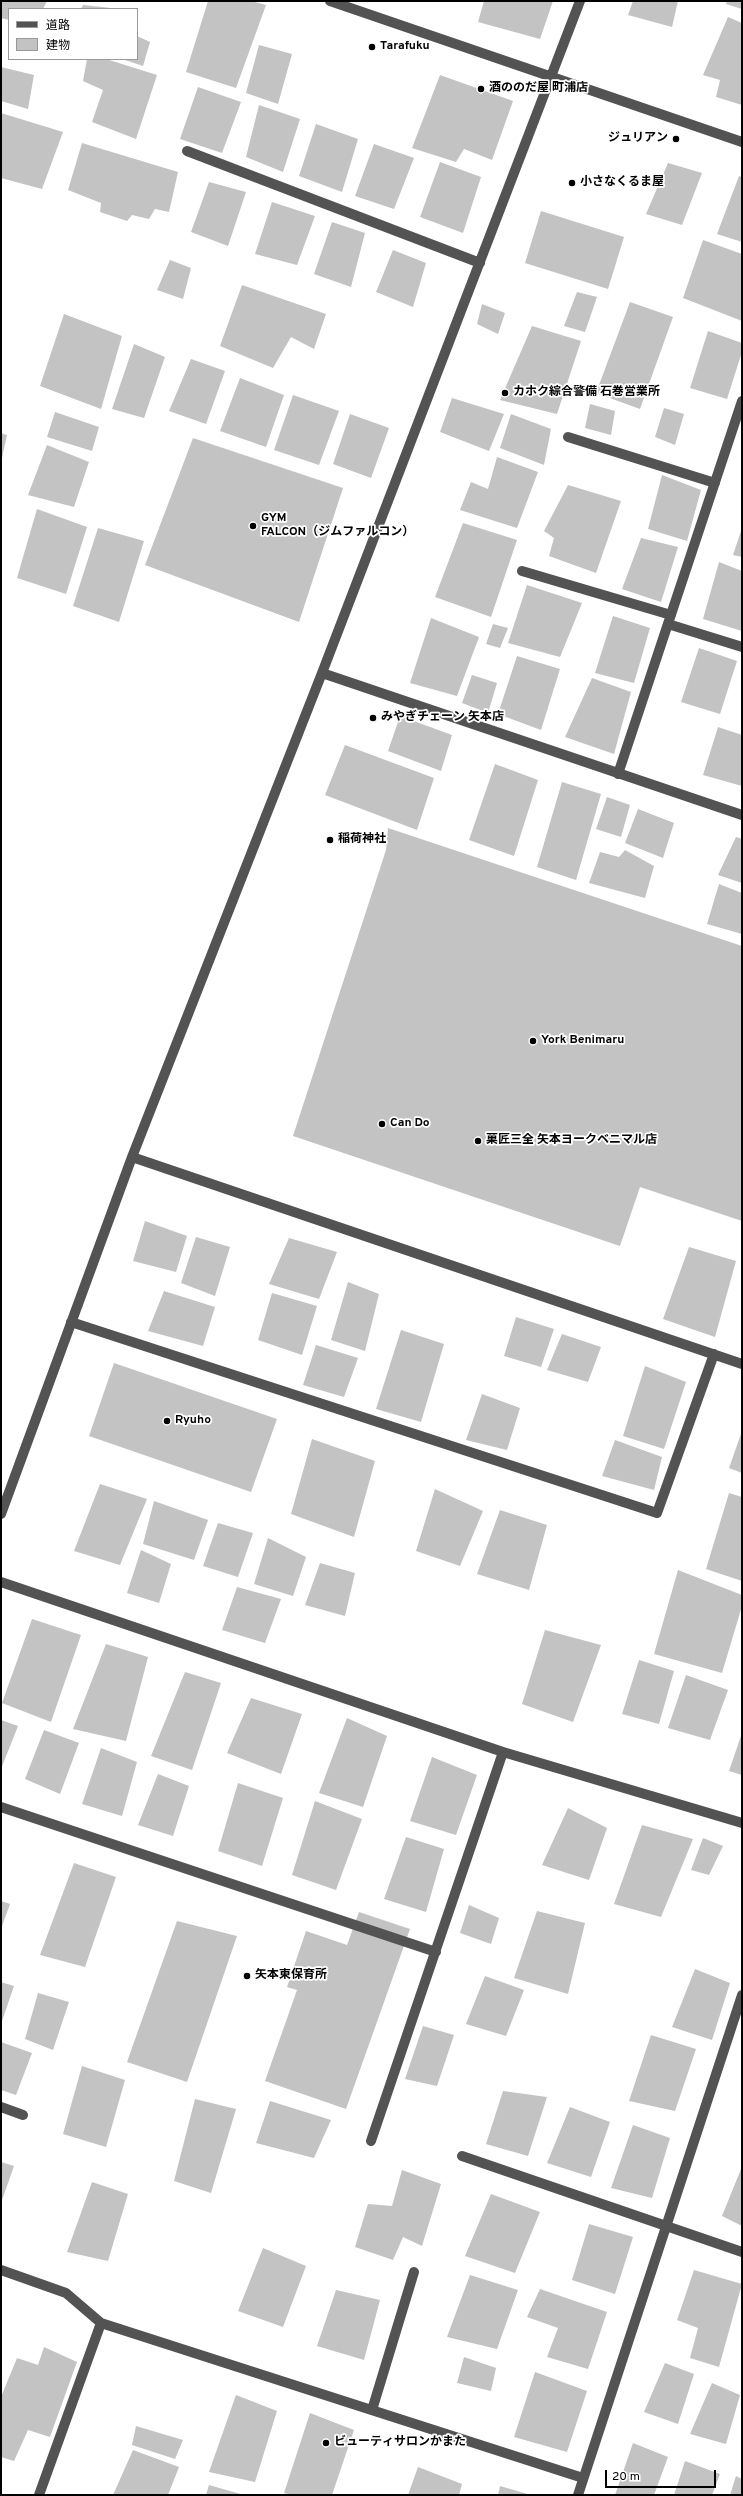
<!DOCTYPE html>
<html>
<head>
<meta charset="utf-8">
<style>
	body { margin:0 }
	#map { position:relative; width:743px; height:2496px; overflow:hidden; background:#fff; font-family:Overpass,"Noto Sans JP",sans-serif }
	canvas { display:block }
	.frame { position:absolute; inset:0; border:2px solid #000; pointer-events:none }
	.legend { position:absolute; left:8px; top:8px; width:130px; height:52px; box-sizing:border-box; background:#fff; border:1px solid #999; margin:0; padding:5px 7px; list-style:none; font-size:12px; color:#000 }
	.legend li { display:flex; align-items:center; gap:8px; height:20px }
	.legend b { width:20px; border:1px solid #999 }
	.scale { position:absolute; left:605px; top:2470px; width:111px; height:18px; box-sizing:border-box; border:2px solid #000; border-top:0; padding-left:5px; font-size:12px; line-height:14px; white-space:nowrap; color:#000; -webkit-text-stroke:3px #fff; paint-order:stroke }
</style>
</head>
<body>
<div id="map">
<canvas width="743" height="2496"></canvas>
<div class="frame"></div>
<ul class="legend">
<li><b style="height:5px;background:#535353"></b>道路</li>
<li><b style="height:11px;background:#c3c3c3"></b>建物</li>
</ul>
<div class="scale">20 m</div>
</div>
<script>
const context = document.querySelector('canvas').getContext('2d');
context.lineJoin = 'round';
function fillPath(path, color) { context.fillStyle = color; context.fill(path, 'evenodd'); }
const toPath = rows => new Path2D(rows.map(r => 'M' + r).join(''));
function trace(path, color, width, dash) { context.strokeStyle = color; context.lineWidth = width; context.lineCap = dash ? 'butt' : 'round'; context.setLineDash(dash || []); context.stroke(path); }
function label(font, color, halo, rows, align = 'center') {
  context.font = font + ' Overpass,"Noto Sans JP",sans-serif'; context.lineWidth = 3.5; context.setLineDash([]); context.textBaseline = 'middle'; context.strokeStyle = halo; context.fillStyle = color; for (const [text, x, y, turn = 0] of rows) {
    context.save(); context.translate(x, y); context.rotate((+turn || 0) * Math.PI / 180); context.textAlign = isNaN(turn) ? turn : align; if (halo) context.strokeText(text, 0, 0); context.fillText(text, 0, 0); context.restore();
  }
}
const building = toPath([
	[1,1,47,1,43,9,9,9,9,20,1,18],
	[208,1,251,1,266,5,236,88,186,72],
	[484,1,553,1,540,39,478,22],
	[633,1,678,1,672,27,628,15],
	[727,1,742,1,742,9,726,4],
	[83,5,111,8,111,9,81,9],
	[728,17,742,23,742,105,716,97,720,80,703,75],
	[137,36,150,42,143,66,122,59,137,59],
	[259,45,292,54,278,104,246,93],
	[87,59,106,59,157,75,136,139,92,122,103,90,83,81],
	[1,67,34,75,28,109,1,101],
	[440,75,513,101,492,160,464,149,456,162,412,148],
	[198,87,241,102,222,153,180,139],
	[259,105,300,119,283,172,246,157],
	[1,113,63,132,42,189,1,178],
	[316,124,358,139,342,192,299,176],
	[82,143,178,172,169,212,155,209,149,219,132,215,127,221,100,212,101,203,68,190],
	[374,144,414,158,394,209,355,196],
	[440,162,481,177,463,233,420,217],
	[668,163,702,173,682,225,646,214],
	[739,176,742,177,742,242,717,234],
	[209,182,246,192,228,246,191,232],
	[272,202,315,216,297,265,255,254],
	[541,211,624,237,608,289,525,263],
	[332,222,365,233,351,287,314,274],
	[703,240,742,254,742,321,683,298],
	[393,250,426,263,413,307,376,292],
	[170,260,191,268,183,299,157,290],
	[242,285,326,314,314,349,291,337,273,368,220,346],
	[577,292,597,297,585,332,564,326],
	[630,302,673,317,640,409,596,393],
	[482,304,505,313,498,334,477,324],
	[64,314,122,336,101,409,40,386],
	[532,326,581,341,557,414,500,400],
	[708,331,742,343,742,352,727,399,690,388],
	[134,344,165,357,144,418,112,409],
	[191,359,225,371,206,424,169,411],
	[240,378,284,395,266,447,220,431],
	[293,395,339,411,319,465,274,450],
	[452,398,504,414,489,451,440,432],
	[590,404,615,411,611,435,585,428],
	[664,408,684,414,675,445,655,437],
	[55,412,99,427,92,451,47,437],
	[350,414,389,428,371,478,333,464],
	[511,414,551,429,544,465,500,448],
	[1,433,7,435,2,458,1,458],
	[193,438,343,488,299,622,145,565],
	[47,445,89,462,74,507,28,495],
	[497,457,538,472,517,528,460,510,471,482,488,489],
	[662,475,701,490,687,541,648,529],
	[568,485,621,501,596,573,549,556,554,538,544,531],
	[37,509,87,527,66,594,17,578],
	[463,523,517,540,491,617,435,597],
	[98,528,144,541,119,622,73,606],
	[742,528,742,557,733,555],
	[641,538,678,547,661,602,622,589],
	[719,562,742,571,742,631,703,619],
	[527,585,582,603,560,657,508,643],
	[613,616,650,628,634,683,595,673],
	[431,618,479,637,457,696,410,683],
	[493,624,508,628,500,648,486,644],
	[699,648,737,661,720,714,681,702],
	[517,656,560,669,541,730,498,714],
	[472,675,497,683,488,713,462,703],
	[592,678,631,692,614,754,565,737],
	[400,716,452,735,441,771,388,751],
	[718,727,742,735,742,786,703,775],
	[345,745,434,778,417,830,325,795],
	[495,764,538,780,514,856,469,840],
	[562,782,601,794,576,880,537,867],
	[607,797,630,805,621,837,596,829],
	[638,809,674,823,663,858,625,843],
	[388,828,742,946,742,1221,640,1187,620,1246,293,1136,386,850],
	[736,837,742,839,742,883,718,875],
	[625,850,654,866,645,898,589,883,600,852,619,857],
	[719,884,742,893,742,934,707,924],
	[145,1221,187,1236,176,1272,133,1261],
	[196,1237,230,1247,215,1296,181,1283],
	[289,1238,337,1252,319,1299,269,1284],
	[689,1247,736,1261,715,1337,663,1319],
	[348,1282,379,1294,365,1351,331,1340],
	[164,1291,215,1307,203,1346,148,1331],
	[272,1293,317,1306,302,1355,258,1340],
	[516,1317,554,1329,541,1367,504,1356],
	[401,1330,444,1344,421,1422,376,1409],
	[562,1334,601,1347,588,1382,547,1370],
	[316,1345,358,1358,344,1397,303,1385],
	[114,1363,277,1419,251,1492,89,1436],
	[645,1366,686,1382,664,1449,623,1436],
	[482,1394,520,1408,507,1450,466,1440],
	[742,1431,742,1473,729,1468],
	[312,1439,375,1461,354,1537,291,1514],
	[615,1440,662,1457,654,1490,602,1476],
	[100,1484,147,1499,120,1565,74,1551],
	[435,1489,483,1511,460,1566,416,1551],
	[729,1493,742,1497,742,1581,706,1569],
	[154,1501,208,1520,194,1560,143,1544],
	[500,1510,547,1525,529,1590,477,1574],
	[218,1523,253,1533,238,1577,203,1566],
	[268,1538,306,1557,293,1596,254,1584],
	[141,1550,171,1564,159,1603,127,1593],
	[320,1563,355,1573,345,1616,305,1605],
	[678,1570,742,1595,742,1606,722,1673,654,1654],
	[237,1587,281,1599,265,1643,222,1630],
	[32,1619,81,1635,51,1722,2,1703],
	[545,1630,601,1645,573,1722,522,1704],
	[106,1644,148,1657,126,1741,73,1729],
	[639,1660,674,1671,659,1724,622,1714],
	[185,1672,221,1683,192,1770,151,1756],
	[686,1675,728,1690,710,1740,668,1728],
	[251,1698,302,1714,281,1774,227,1753],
	[347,1718,387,1736,363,1807,319,1793],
	[1,1720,18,1726,1,1769],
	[44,1730,79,1743,60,1794,25,1779],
	[742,1733,742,1775,729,1771],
	[101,1748,137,1762,122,1816,82,1804],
	[432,1757,477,1775,456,1835,410,1821],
	[158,1774,189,1786,173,1836,138,1825],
	[238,1783,283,1798,262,1866,218,1851],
	[315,1801,362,1819,336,1890,292,1875],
	[568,1808,607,1828,589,1880,542,1865],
	[642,1825,693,1839,661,1917,614,1904],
	[406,1837,444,1849,426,1912,384,1899],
	[703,1838,723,1846,709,1875,691,1870],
	[74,1863,116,1877,85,1967,40,1955],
	[1,1901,10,1904,1,1929],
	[469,1905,499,1918,491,1944,460,1933],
	[537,1911,585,1923,568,1994,514,1978],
	[359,1912,410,1929,346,2109,265,2081,297,1990,287,1987,306,1931,347,1945],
	[177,1921,237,1936,187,2082,127,2062],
	[695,1969,730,1983,712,2040,672,2027],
	[485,1976,524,1990,506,2036,466,2024],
	[1,1982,14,1986,1,2024],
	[38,1993,69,2002,53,2050,25,2039],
	[423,2026,454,2035,437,2086,405,2079],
	[651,2035,696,2049,675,2111,629,2101],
	[1,2042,32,2053,16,2095,1,2090],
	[82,2066,125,2080,106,2147,63,2134],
	[503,2091,547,2097,528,2156,486,2144],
	[195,2099,236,2109,211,2193,174,2181],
	[270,2101,331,2120,314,2158,256,2143],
	[570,2107,610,2122,591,2177,547,2163],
	[633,2125,670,2138,652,2198,611,2188],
	[1,2162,14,2166,1,2203],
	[741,2169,742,2170,742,2226,722,2216],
	[402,2170,441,2184,422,2246,403,2237,393,2260,355,2247,368,2204,392,2206],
	[92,2182,128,2194,108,2261,67,2252],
	[491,2194,540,2212,515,2273,465,2256],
	[589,2224,633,2237,615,2294,572,2280],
	[263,2248,306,2266,283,2327,238,2311],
	[694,2270,742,2284,719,2367,690,2358,698,2328,677,2320],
	[470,2275,518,2290,497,2349,447,2337],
	[540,2289,607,2312,588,2369,547,2357,558,2328,527,2317],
	[336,2290,380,2300,364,2360,317,2346],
	[44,2347,77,2362,50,2437,28,2430,14,2461,1,2457,1,2397,17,2358,38,2365],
	[464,2357,496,2368,491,2391,457,2383],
	[665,2363,694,2374,678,2424,644,2412],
	[535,2372,587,2391,567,2452,514,2437],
	[712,2383,740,2395,726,2444,690,2434],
	[236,2395,277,2411,255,2482,209,2472],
	[310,2413,354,2430,332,2495,291,2495,284,2493],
	[136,2426,183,2440,175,2459,132,2445],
	[633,2443,668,2457,654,2495,615,2495],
	[133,2450,179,2467,168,2495,113,2495],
	[685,2461,720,2474,712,2495,674,2495],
	[418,2467,462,2484,459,2495,408,2495],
	[736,2476,742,2479,742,2495,730,2495],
	[209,2485,244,2495,206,2495],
	[500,2486,531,2495,498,2495]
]);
const minor = toPath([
	[330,1,742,142],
	[187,151,480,263],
	[568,437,715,483],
	[522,571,671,615],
	[668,624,742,647],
	[322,673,742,815],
	[618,774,742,401],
	[132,1157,742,1364],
	[71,1322,657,1513,714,1354],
	[1,1514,132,1157,322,673,580,1],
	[1,1582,503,1752,742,1823],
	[1,1807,436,1952],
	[1,2107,23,2115],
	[371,2141,503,1752],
	[462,2156,742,2252],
	[1,2270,66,2293,101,2323,583,2478],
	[372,2410,414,2272],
	[39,2495,101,2323],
	[578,2495,742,1995]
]);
const markers = [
	[372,47,4,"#000"],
	[481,89,4,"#000"],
	[676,139,4,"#000"],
	[572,183,4,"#000"],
	[505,393,4,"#000"],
	[253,526,4,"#000"],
	[373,718,4,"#000"],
	[330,840,4,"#000"],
	[533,1041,4,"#000"],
	[382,1124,4,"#000"],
	[478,1141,4,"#000"],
	[167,1421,4,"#000"],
	[247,1976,4,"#000"],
	[326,2443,4,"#000"]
];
const poiNames = [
	["Tarafuku",380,47],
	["酒ののだ屋 町浦店",489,89],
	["ジュリアン",668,139,"right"],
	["小さなくるま屋",580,183],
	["カホク綜合警備 石巻営業所",513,393],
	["GYM",261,519],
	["FALCON（ジムファルコン）",261,533],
	["みやぎチェーン 矢本店",381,718],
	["稲荷神社",338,840],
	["York Benimaru",541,1041],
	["Can Do",390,1124],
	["菓匠三全 矢本ヨークベニマル店",486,1141],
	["Ryuho",175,1421],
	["矢本東保育所",255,1976],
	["ビューティサロンかまた",334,2443]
];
fillPath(building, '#c3c3c3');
trace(minor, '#535353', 10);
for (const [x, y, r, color] of markers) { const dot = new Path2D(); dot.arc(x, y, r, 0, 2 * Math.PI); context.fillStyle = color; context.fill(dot); trace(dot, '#fff', 1.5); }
label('bold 12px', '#000', '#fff', poiNames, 'left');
</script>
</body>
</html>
